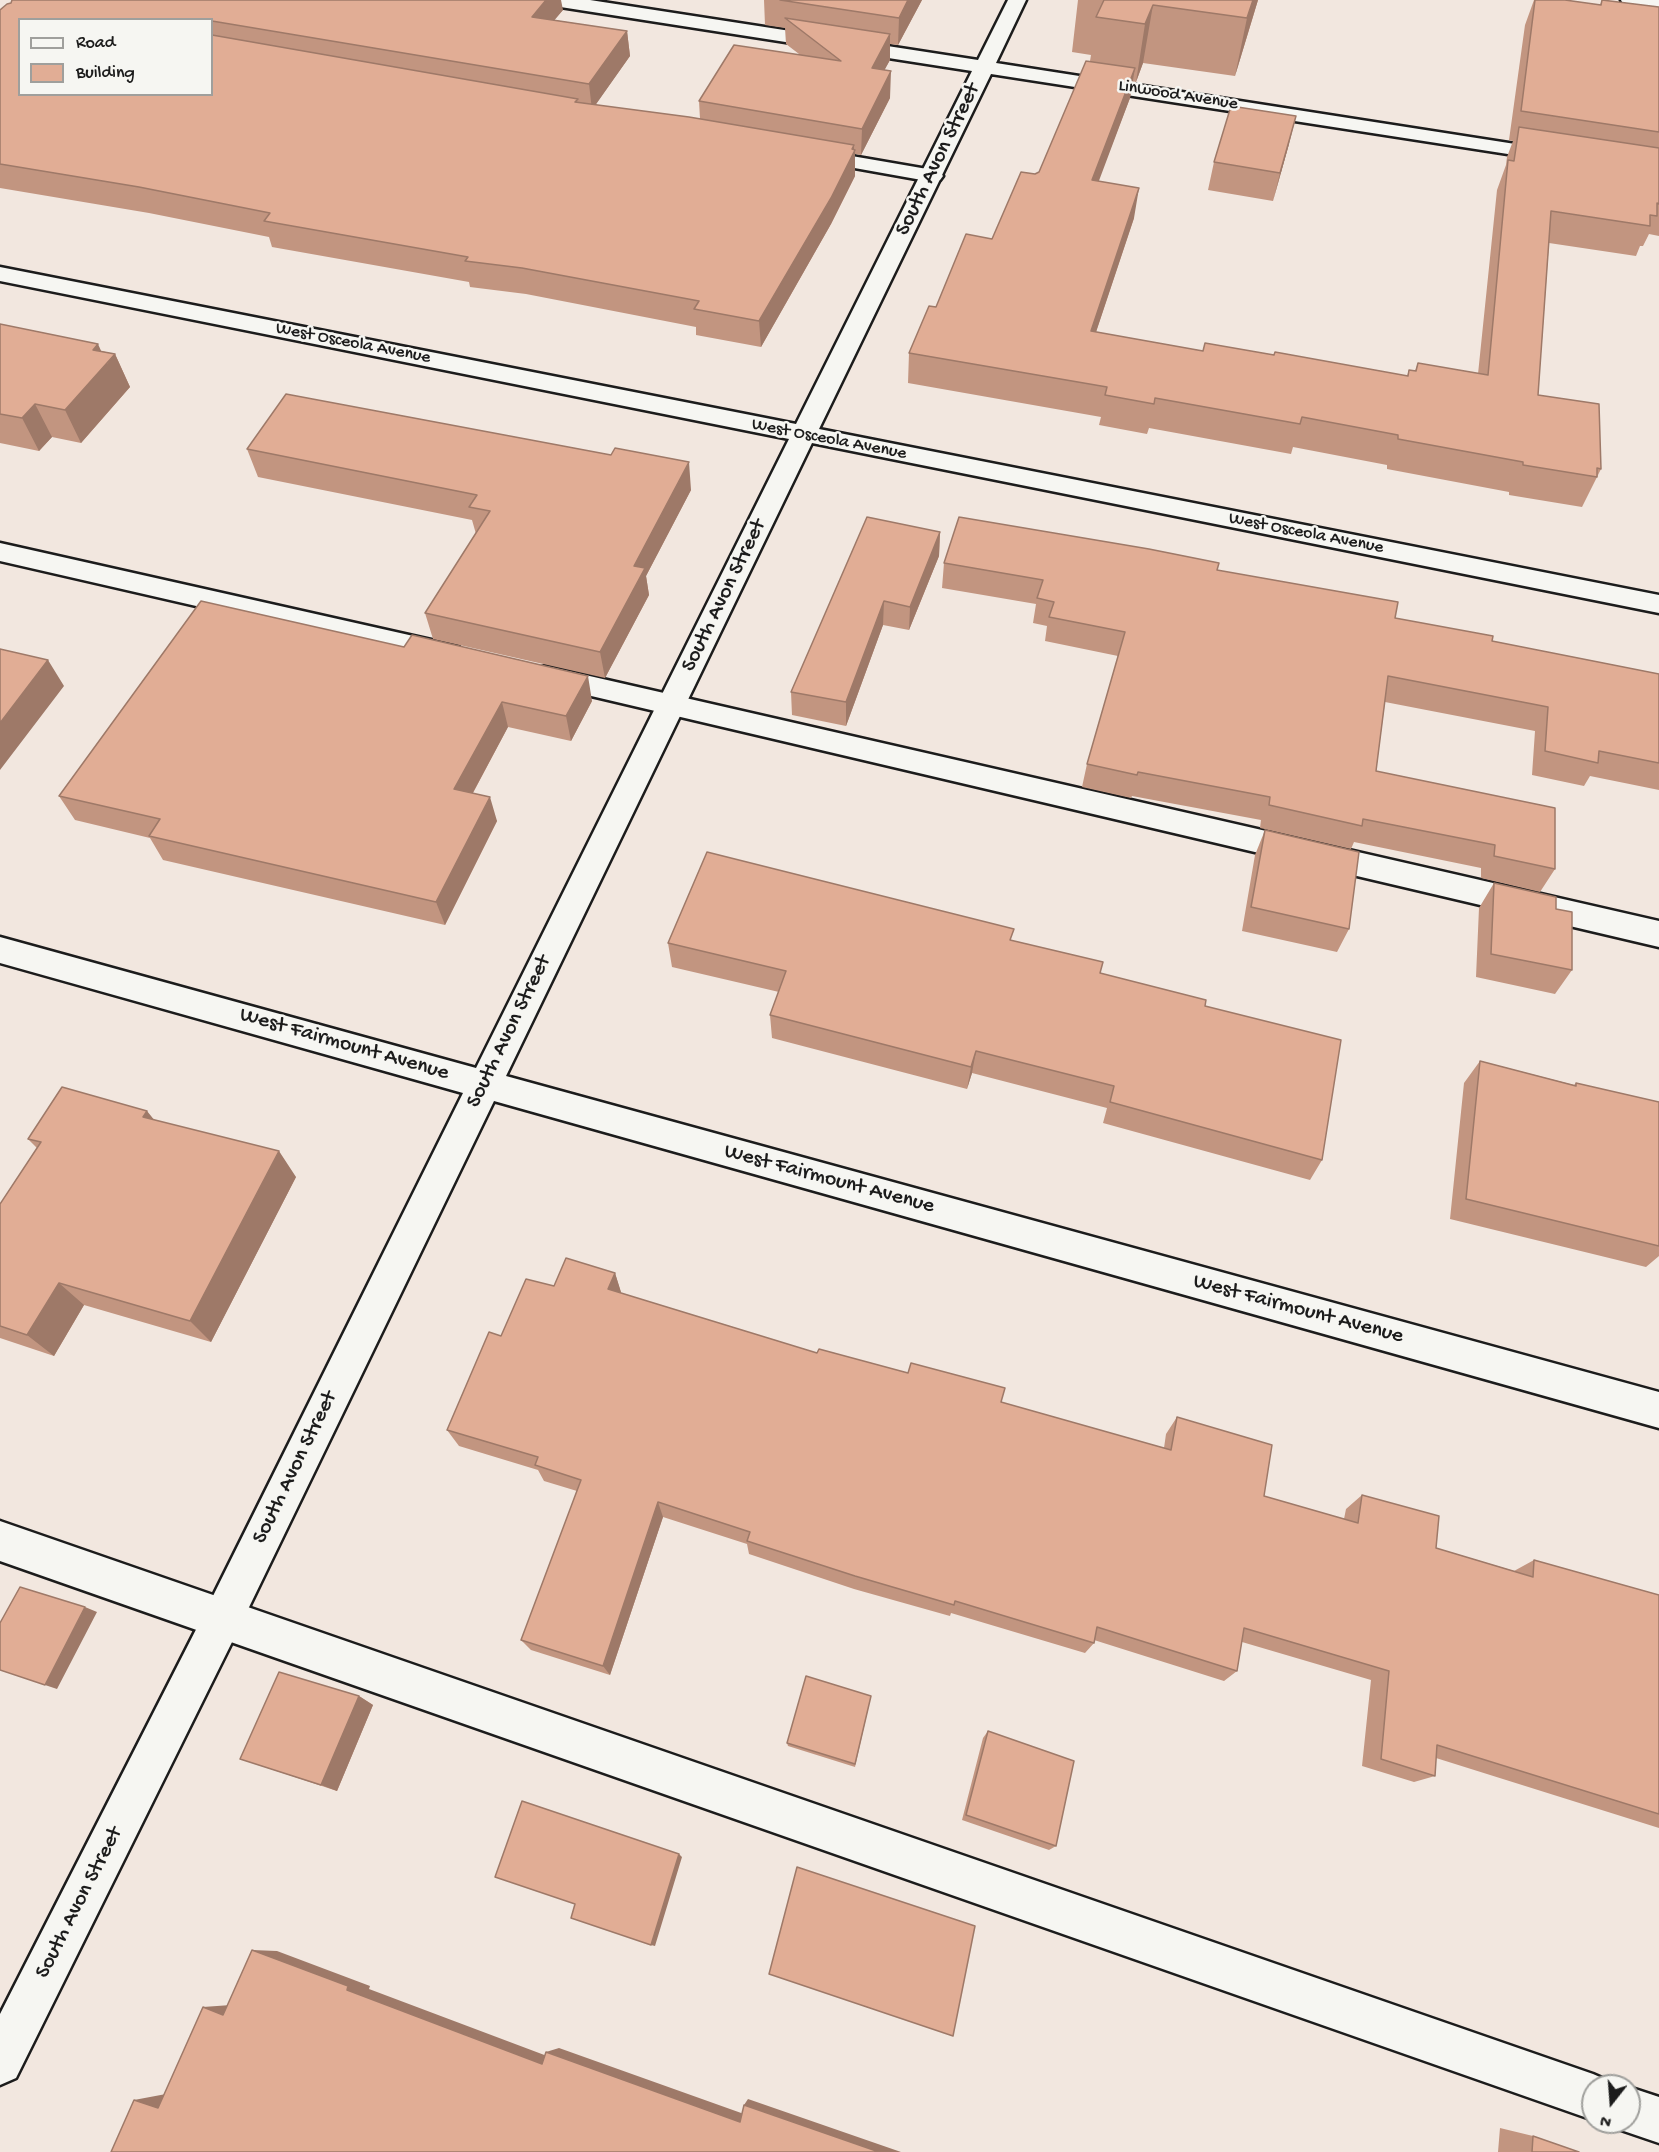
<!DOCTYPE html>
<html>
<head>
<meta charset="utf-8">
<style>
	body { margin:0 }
	#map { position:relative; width:1659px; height:2152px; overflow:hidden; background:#f2e7df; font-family:"Gochi Hand",sans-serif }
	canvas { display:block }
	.legend { position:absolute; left:18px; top:18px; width:195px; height:78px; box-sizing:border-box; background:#f6f6f2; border:2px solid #9f9f9c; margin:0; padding:8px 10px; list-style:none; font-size:18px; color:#1c1c1c }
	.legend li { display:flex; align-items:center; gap:12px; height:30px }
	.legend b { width:30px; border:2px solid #9f9f9c }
	.north { position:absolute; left:1581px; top:2074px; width:60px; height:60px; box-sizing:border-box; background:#f6f6f2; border:2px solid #9f9f9c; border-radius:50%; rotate:197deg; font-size:16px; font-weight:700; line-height:24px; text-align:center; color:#1c1c1c }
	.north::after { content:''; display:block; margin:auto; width:21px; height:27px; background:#1c1c1c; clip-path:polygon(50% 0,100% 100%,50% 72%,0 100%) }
</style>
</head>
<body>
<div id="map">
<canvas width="1659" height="2152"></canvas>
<ul class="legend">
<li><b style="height:8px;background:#f6f6f2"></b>Road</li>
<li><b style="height:16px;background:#e1ad95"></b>Building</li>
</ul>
<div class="north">N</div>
</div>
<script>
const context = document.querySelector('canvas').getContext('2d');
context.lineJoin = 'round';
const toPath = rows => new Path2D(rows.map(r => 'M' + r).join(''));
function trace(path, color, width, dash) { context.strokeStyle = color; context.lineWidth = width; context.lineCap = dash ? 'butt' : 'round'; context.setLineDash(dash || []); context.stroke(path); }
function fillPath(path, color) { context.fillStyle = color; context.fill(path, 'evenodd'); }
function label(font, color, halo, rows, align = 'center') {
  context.font = font + ' "Gochi Hand",sans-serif'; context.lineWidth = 5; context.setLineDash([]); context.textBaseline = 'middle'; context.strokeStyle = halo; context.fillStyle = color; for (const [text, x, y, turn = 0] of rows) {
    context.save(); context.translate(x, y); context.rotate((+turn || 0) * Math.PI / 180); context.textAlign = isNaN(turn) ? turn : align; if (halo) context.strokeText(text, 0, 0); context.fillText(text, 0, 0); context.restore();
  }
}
const lane = toPath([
	[811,149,933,170,940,172,943,176,940,180,933,182,804,159,801,155,804,151,811,149],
	[0,543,449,644,459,647,463,654,459,661,449,664,0,561,0,543],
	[546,666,1659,921,1659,947,536,683,532,676,536,669,546,666],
	[0,1521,1593,2074,1609,2081,1612,2086,1593,2086,1593,2120,0,1561,0,1521],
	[1629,2087,1659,2097,1659,2143,1612,2127,1611,2122,1629,2122,1629,2087]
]);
const street = toPath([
	[545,0,590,0,978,60,1008,0,1026,0,996,63,1560,151,1563,155,1560,159,1553,161,991,74,819,429,1659,595,1659,613,812,443,506,1076,1659,1392,1659,1428,494,1101,237,1632,16,2078,0,2085,0,2014,209,1604,463,1093,0,963,0,937,476,1068,789,439,0,281,0,267,796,424,972,71,554,6,545,0]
]);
const secondary = toPath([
	[1621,0,1659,0,1659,10,1623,4,1621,0]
]);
const wall = toPath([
	[764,0,922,0,898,45,890,44,890,60,884,70,890,98,861,155,855,154,855,176,831,224,761,347,696,335,696,327,526,294,470,287,469,282,272,247,269,237,149,213,0,188,0,10,563,10,554,20,627,31,630,56,595,105,700,119,699,101,799,54,786,44,785,28,765,25],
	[20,20,212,20,212,94],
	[1078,0,1258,0,1235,76,1143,63,1136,82,1132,82,1130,98,1098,181,1134,218,1096,332,1203,351,1274,355,1407,376,1409,370,1415,371,1418,363,1478,374,1497,190,1506,165,1507,157,1513,141,1509,140,1525,25,1534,0,1565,0,1600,5,1602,0,1659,7,1659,236,1649,234,1643,246,1640,246,1636,256,1549,243,1538,395,1601,469,1582,507,1509,495,1509,492,1387,469,1387,465,1293,447,1291,454,1149,428,1147,434,1099,425,1101,417,908,383,909,353,936,307,992,239,1035,174,1039,172,1090,61,1091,55,1072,52],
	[1289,144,1273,201,1208,190,1214,162],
	[0,324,101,351,115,354,130,387,81,443,52,437,39,451,0,443],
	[247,449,691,490,646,576,649,595,605,678,433,639,425,613,476,534,472,520,258,477],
	[940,532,939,556,909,630,883,625,846,726,792,715,791,692],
	[944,563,1217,570,1395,618,1492,641,1659,674,1659,790,1590,776,1584,786,1532,775,1535,731,1385,702,1376,771,1555,869,1540,892,1481,878,1481,868,1354,842,1351,849,1260,828,1261,820,1132,796,1131,798,1082,787,1087,764,1118,656,1045,641,1047,626,1033,623,1036,604,942,588],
	[201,601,592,701,571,741,508,727,473,793,497,821,445,925,163,860,150,838,75,820,59,796],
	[1265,830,1349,929,1337,952,1242,931,1255,855],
	[1494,883,1556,909,1572,970,1555,994,1476,977,1479,908],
	[1012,941,1100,973,1205,1006,1322,1160,1310,1180,1103,1123,1107,1108,972,1073,967,1089,772,1038,770,1015,779,992,672,967,668,943],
	[1480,1061,1574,1085,1576,1083,1659,1102,1659,1256,1646,1267,1450,1219,1464,1083],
	[154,1120,296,1177,211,1342,84,1305,54,1356,0,1338,0,1204,37,1148,28,1139],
	[615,1273,621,1293,817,1353,1001,1402,1164,1448,1166,1434,1177,1417,1264,1496,1344,1519,1346,1509,1362,1495,1436,1548,1514,1571,1534,1560,1659,1595,1659,1828,1436,1758,1435,1776,1414,1782,1362,1766,1371,1680,1242,1642,1237,1671,1224,1681,1094,1640,1094,1643,1085,1653,951,1613,950,1616,854,1589,749,1554,747,1544,663,1517,610,1675,531,1650,521,1640,577,1491,544,1481,538,1470,459,1446,447,1430,501,1336,554,1286],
	[359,1696,373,1705,337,1791,240,1759],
	[871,1696,855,1767,788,1746,787,1743],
	[988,1731,1056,1846,1049,1850,962,1820,983,1738],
	[1500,2128,1533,2136,1579,2152,1498,2152]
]);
const shadedWall = toPath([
	[546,0,561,0,563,10,536,42,532,17],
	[908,0,922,0,898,45,899,18],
	[1253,0,1258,0,1235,76,1247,18],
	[1153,5,1143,63,1136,82,1145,24],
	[627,31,630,56,592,110,589,84],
	[890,34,890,60,871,95,872,68],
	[1135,68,1130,98,1088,210,1092,180],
	[891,71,890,98,861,155,862,129],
	[1296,116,1289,144,1273,201,1280,173],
	[854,145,854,153,855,150,855,176,831,224,761,347,759,321],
	[1139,188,1134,218,1086,362,1091,331],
	[98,344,107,364,115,354,130,387,81,443,65,410,93,350],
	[35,404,52,437,39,451,22,418],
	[689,462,691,490,646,576,649,595,605,678,600,652,634,566],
	[940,532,939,556,909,630,910,607],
	[884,601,883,625,846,726,846,702],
	[48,660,64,686,0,770,0,723],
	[588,676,592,701,571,741,566,716],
	[502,702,508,727,462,813,454,789],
	[490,797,497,821,445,925,436,902],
	[976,1051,972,1073,967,1089,971,1067],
	[147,1111,168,1137,143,1117],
	[279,1151,296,1177,211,1342,190,1321],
	[615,1273,621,1292,615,1308,608,1289],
	[59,1283,84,1305,54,1356,27,1335],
	[658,1502,663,1517,610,1675,603,1666],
	[85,1607,97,1612,57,1689,45,1685],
	[359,1696,373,1705,337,1791,321,1785],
	[679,1854,682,1857,655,1946,651,1945],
	[252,1950,277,1951,370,1986,369,1989,555,2059,542,2064,347,1990],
	[231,2005,223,2015,203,2007],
	[559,2048,744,2114,740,2122,546,2052],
	[166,2094,158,2108,134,2100],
	[748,2099,901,2152,879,2152,744,2105]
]);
const building = toPath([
	[12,0,546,0,532,17,627,31,589,84,212,21,212,20,20,20,20,94,212,94,212,35,578,99,575,102,689,117,854,145,852,149,855,150,831,198,759,321,694,309,699,301,522,268,465,261,468,257,264,221,270,213,139,187,0,164,0,10,7,4,11,3,12,0],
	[780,0,908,0,899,18,780,0],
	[1104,0,1253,0,1247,18,1153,5,1145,24,1096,17,1104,0],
	[1535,0,1565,0,1601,5,1602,0,1659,7,1659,132,1521,111,1535,0],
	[785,18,890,34,872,68,891,71,862,129,699,101,734,45,841,61,785,18],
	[1086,61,1135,68,1092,180,1139,188,1091,331,1203,351,1205,343,1274,355,1275,352,1408,376,1409,370,1416,371,1418,363,1488,375,1508,160,1514,161,1519,127,1659,148,1659,204,1657,203,1657,216,1650,215,1650,226,1551,211,1538,395,1599,404,1601,469,1597,468,1597,477,1523,465,1523,462,1398,439,1398,435,1302,417,1300,424,1155,398,1154,404,1105,395,1107,387,909,353,929,306,936,307,966,234,992,239,1021,172,1035,174,1039,172,1086,61],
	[1231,106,1296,116,1280,173,1214,162,1231,106],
	[0,324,98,344,93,350,115,354,65,410,35,404,22,418,0,414,0,324],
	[286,394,611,455,615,448,689,462,634,566,645,568,600,652,425,613,490,511,469,507,477,495,247,449,286,394],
	[867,517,940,532,910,607,884,601,846,702,791,692,867,517],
	[959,517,1149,549,1219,563,1217,570,1398,602,1395,618,1493,636,1492,641,1659,674,1659,763,1599,751,1598,763,1545,751,1548,707,1388,676,1376,771,1555,808,1555,869,1494,856,1495,845,1363,819,1362,826,1269,805,1270,797,1138,772,1137,775,1087,764,1125,632,1049,617,1054,602,1037,598,1043,580,944,563,959,517],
	[201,601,404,647,412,635,588,676,566,716,502,702,454,789,490,797,436,902,149,836,160,819,59,796,201,601],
	[0,649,48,660,0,723,0,649],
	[1265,830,1359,852,1349,929,1251,907,1265,830],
	[707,852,1014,929,1010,940,1103,962,1100,973,1206,1000,1205,1006,1341,1040,1322,1160,1110,1102,1114,1086,976,1051,971,1067,770,1015,786,971,668,943,707,852],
	[1494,883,1556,897,1556,909,1572,912,1572,970,1491,954,1494,883],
	[1480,1061,1576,1086,1576,1083,1659,1102,1659,1246,1466,1199,1480,1061],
	[62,1087,147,1111,143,1117,279,1151,190,1321,59,1283,27,1335,0,1326,0,1204,41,1142,28,1139,62,1087],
	[566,1258,615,1273,608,1289,817,1353,819,1349,908,1373,911,1363,1005,1388,1001,1402,1171,1450,1177,1417,1272,1445,1264,1496,1358,1523,1362,1495,1439,1516,1436,1548,1533,1577,1534,1560,1659,1595,1659,1814,1437,1745,1435,1776,1381,1759,1389,1671,1244,1628,1237,1671,1097,1627,1094,1643,955,1601,954,1605,855,1576,747,1541,750,1532,658,1502,603,1666,521,1640,581,1480,535,1465,538,1457,447,1430,489,1332,501,1336,526,1279,554,1286,566,1258],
	[20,1587,85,1607,45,1685,0,1670,0,1623,20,1587],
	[279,1672,359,1696,321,1785,240,1759,279,1672],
	[806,1676,871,1696,855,1764,787,1743,806,1676],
	[988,1731,1074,1761,1056,1846,966,1815,988,1731],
	[522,1801,679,1854,651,1945,571,1918,575,1904,495,1877,522,1801],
	[797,1867,975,1926,953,2036,769,1974,797,1867],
	[252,1950,348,1986,347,1990,542,2064,546,2052,740,2122,744,2105,879,2152,111,2152,134,2100,158,2108,203,2007,223,2015,252,1950],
	[1533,2136,1579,2152,1532,2152,1533,2136]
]);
const farStreetnames = [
	["Linwood Avenue",1178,96,9],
	["West Osceola Avenue",353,344,11],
	["West Osceola Avenue",829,440,11],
	["West Osceola Avenue",1306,534,11]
];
const streetNames = [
	["South Avon Street",939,160,-64],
	["South Avon Street",725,596,-64],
	["South Avon Street",510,1032,-64],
	["West Fairmount Avenue",344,1045,16],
	["West Fairmount Avenue",829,1180,15],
	["West Fairmount Avenue",1298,1310,15],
	["South Avon Street",296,1468,-64],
	["South Avon Street",80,1903,-63]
];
trace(lane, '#1c1c1c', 5);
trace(street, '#1c1c1c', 5);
trace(secondary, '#1c1c1c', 5);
fillPath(lane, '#f6f6f2');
fillPath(street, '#f6f6f2');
fillPath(secondary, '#f6f6f2');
fillPath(wall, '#c29580');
fillPath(shadedWall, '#9e7968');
fillPath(building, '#e1ad95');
trace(building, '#9e7968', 1.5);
label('18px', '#1c1c1c', '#f6f6f2', farStreetnames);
label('22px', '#1c1c1c', '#f6f6f2', streetNames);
</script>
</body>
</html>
